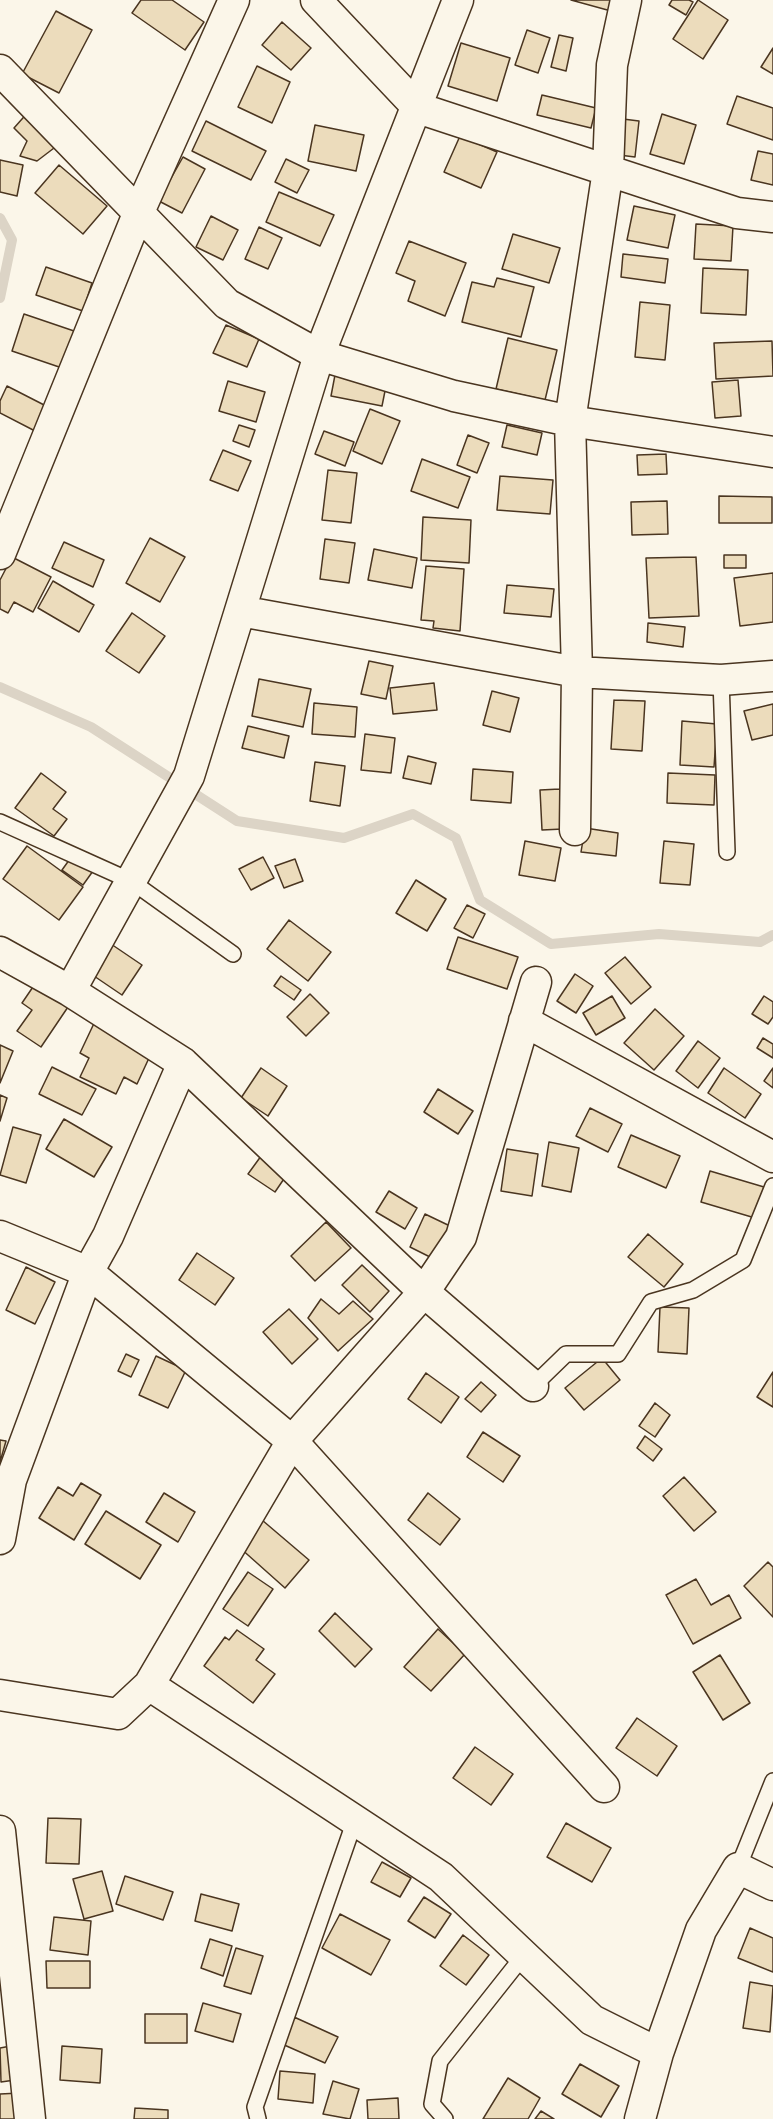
<!DOCTYPE html>
<html>
<head>
<meta charset="utf-8">
<style>
	body { margin:0 }
	canvas { display:block; background:#fbf6e9 }
</style>
</head>
<body>
<canvas width="773" height="2119"></canvas>
<script>
const context = document.querySelector('canvas').getContext('2d');
context.lineJoin = 'round';
const toPath = rows => new Path2D(rows.map(r => 'M' + r).join(''));
function trace(path, color, width, dash) { context.strokeStyle = color; context.lineWidth = width; context.lineCap = dash ? 'butt' : 'round'; context.setLineDash(dash || []); context.stroke(path); }
function fillPath(path, color) { context.fillStyle = color; context.fill(path, 'evenodd'); }
const stream = toPath([
	[0,218,12,240,0,298],
	[0,687,91,727,237,821,344,838,413,814,456,838,480,900,551,944,659,934,760,942,773,935]
]);
const building = toPath([
	[141,0,172,0,204,22,185,50,132,13,141,0],
	[571,0,614,0,611,11,571,0],
	[672,0,689,0,693,2,686,15,669,5,672,0],
	[698,0,728,20,703,59,673,39,698,0],
	[56,11,92,30,59,93,22,74,56,11],
	[282,22,311,48,291,70,262,45,282,22],
	[527,30,550,38,538,73,515,65,527,30],
	[559,35,573,38,566,71,551,67,559,35],
	[461,43,510,58,497,101,448,86,461,43],
	[773,48,773,74,761,67,773,48],
	[257,66,290,82,272,123,238,107,257,66],
	[542,95,596,108,591,128,537,115,542,95],
	[737,96,773,108,773,140,727,124,737,96],
	[30,110,58,145,37,161,20,156,27,141,14,128,30,110],
	[662,114,696,125,684,164,650,154,662,114],
	[615,118,639,121,635,157,611,154,615,118],
	[206,121,266,151,251,180,192,151,206,121],
	[315,125,364,135,356,171,308,161,315,125],
	[460,136,497,152,481,188,444,172,460,136],
	[758,151,773,154,773,185,751,180,758,151],
	[183,157,205,169,182,213,155,199,166,178,170,180,183,157],
	[286,159,309,170,297,193,275,182,286,159],
	[0,160,23,165,17,196,0,192,0,160],
	[59,165,107,206,83,234,35,193,59,165],
	[279,192,334,215,320,246,266,222,279,192],
	[634,206,675,215,668,248,627,240,634,206],
	[211,216,238,230,223,260,196,247,211,216],
	[696,224,733,226,731,261,694,259,696,224],
	[259,227,282,238,268,269,245,259,259,227],
	[513,234,560,248,549,283,502,269,513,234],
	[409,241,466,263,445,316,408,301,415,281,396,273,409,241],
	[623,254,668,259,665,283,621,277,623,254],
	[46,267,92,283,83,311,36,295,46,267],
	[703,268,748,270,746,315,701,313,703,268],
	[497,278,534,287,521,337,462,322,472,282,494,287,497,278],
	[640,302,670,305,665,360,635,357,640,302],
	[24,314,77,332,65,369,12,351,24,314],
	[226,325,259,339,247,367,213,353,226,325],
	[508,338,557,350,545,400,496,389,508,338],
	[772,341,773,376,716,379,714,343,772,341],
	[335,375,386,386,382,406,331,396,335,375],
	[738,380,741,416,715,418,712,382,738,380],
	[228,381,265,392,256,422,219,411,228,381],
	[7,386,50,408,37,432,0,413,0,401,7,386],
	[370,409,400,421,382,464,353,451,370,409],
	[239,425,255,430,249,447,233,441,239,425],
	[507,425,542,433,537,455,502,447,507,425],
	[324,431,354,442,345,466,315,454,324,431],
	[468,435,489,443,477,473,457,465,468,435],
	[223,450,251,461,238,491,210,480,223,450],
	[666,454,667,474,638,475,637,455,666,454],
	[422,459,470,477,458,508,411,491,422,459],
	[328,470,357,473,351,523,322,520,328,470],
	[500,476,553,480,550,514,497,510,500,476],
	[719,496,772,497,772,523,719,523,719,496],
	[667,501,668,534,632,535,631,502,667,501],
	[423,517,471,520,469,563,421,560,423,517],
	[150,538,185,557,160,602,126,583,150,538],
	[325,539,355,543,349,583,320,579,325,539],
	[64,542,104,560,93,587,52,568,64,542],
	[374,549,417,558,412,588,368,580,374,549],
	[724,555,746,555,746,568,724,568,724,555],
	[12,557,51,577,33,612,14,602,8,613,0,609,0,580,12,557],
	[696,557,699,616,649,618,646,558,696,557],
	[426,566,464,569,460,631,433,628,434,621,421,620,426,566],
	[773,573,773,622,740,626,734,578,773,573],
	[53,581,94,605,79,632,38,608,53,581],
	[507,585,554,589,551,617,504,613,507,585],
	[132,613,165,636,139,673,106,651,132,613],
	[648,623,685,627,683,647,647,642,648,623],
	[369,661,393,666,386,699,361,694,369,661],
	[259,679,311,689,303,727,252,716,259,679],
	[434,683,437,710,393,714,390,688,434,683],
	[492,691,519,698,510,732,483,725,492,691],
	[614,700,645,701,642,751,611,749,614,700],
	[314,703,357,707,355,737,312,734,314,703],
	[773,704,773,735,752,740,744,711,773,704],
	[682,721,717,724,714,767,680,765,682,721],
	[248,726,289,736,284,758,242,748,248,726],
	[365,734,395,738,391,773,361,770,365,734],
	[408,756,436,763,431,784,403,778,408,756],
	[315,762,345,766,340,806,310,801,315,762],
	[473,769,513,772,511,803,471,800,473,769],
	[41,773,66,792,53,809,67,819,54,836,15,808,41,773],
	[668,773,715,775,714,805,667,803,668,773],
	[560,789,563,829,542,830,540,790,560,789],
	[585,828,618,833,616,856,581,852,585,828],
	[525,841,561,848,555,881,519,875,525,841],
	[664,841,694,844,690,885,660,883,664,841],
	[27,846,83,887,59,920,3,879,27,846],
	[72,856,93,871,83,885,62,870,72,856],
	[263,857,274,878,251,890,239,869,263,857],
	[295,859,303,881,284,888,275,866,295,859],
	[416,880,446,899,427,931,396,913,416,880],
	[467,905,485,914,473,938,454,928,467,905],
	[289,920,331,952,308,981,267,949,289,920],
	[458,937,518,957,507,989,447,969,458,937],
	[111,944,142,965,122,995,91,974,111,944],
	[625,957,651,987,631,1004,605,973,625,957],
	[575,974,593,986,576,1013,557,1001,575,974],
	[281,976,301,990,294,1000,274,986,281,976],
	[37,981,70,1004,41,1047,17,1031,32,1010,22,1003,37,981],
	[310,994,329,1013,306,1036,287,1017,310,994],
	[612,996,625,1018,596,1035,583,1013,612,996],
	[764,996,773,1002,773,1017,768,1024,752,1014,764,996],
	[655,1009,684,1036,654,1070,624,1043,655,1009],
	[97,1017,155,1045,137,1084,124,1077,116,1094,80,1077,89,1058,80,1053,97,1017],
	[763,1038,773,1044,773,1058,757,1048,763,1038],
	[698,1041,720,1058,698,1088,676,1071,698,1041],
	[0,1045,13,1051,0,1083,0,1045],
	[52,1067,96,1089,82,1115,39,1094,52,1067],
	[261,1068,287,1086,268,1116,241,1098,261,1068],
	[724,1068,761,1094,745,1118,708,1093,724,1068],
	[773,1068,773,1088,764,1081,773,1068],
	[438,1089,473,1111,458,1134,424,1112,438,1089],
	[0,1095,7,1098,0,1121,0,1095],
	[590,1108,622,1124,608,1152,576,1136,590,1108],
	[64,1119,112,1147,94,1177,46,1149,64,1119],
	[13,1127,41,1135,26,1183,0,1175,13,1127],
	[631,1135,680,1156,666,1188,618,1167,631,1135],
	[549,1142,579,1148,571,1192,542,1186,549,1142],
	[507,1149,538,1154,532,1196,501,1191,507,1149],
	[264,1152,290,1170,275,1192,248,1174,264,1152],
	[710,1171,764,1187,755,1218,701,1202,710,1171],
	[389,1191,417,1208,405,1229,376,1212,389,1191],
	[425,1214,450,1226,434,1259,410,1247,425,1214],
	[326,1222,351,1248,315,1281,291,1256,326,1222],
	[648,1234,683,1264,664,1287,628,1257,648,1234],
	[197,1253,234,1278,215,1305,179,1280,197,1253],
	[362,1265,389,1291,370,1312,342,1285,362,1265],
	[26,1267,55,1282,35,1324,6,1310,26,1267],
	[321,1299,339,1314,353,1301,373,1319,338,1351,308,1318,321,1299],
	[660,1307,689,1308,687,1354,658,1352,660,1307],
	[289,1309,318,1339,292,1364,263,1332,289,1309],
	[126,1354,139,1360,131,1377,118,1371,126,1354],
	[156,1356,186,1370,168,1408,139,1395,156,1356],
	[602,1358,620,1380,584,1410,565,1388,602,1358],
	[773,1372,773,1407,757,1397,773,1372],
	[426,1373,459,1397,441,1423,408,1399,426,1373],
	[481,1382,496,1395,481,1412,465,1399,481,1382],
	[655,1403,670,1415,655,1437,639,1426,655,1403],
	[483,1432,520,1456,503,1482,467,1457,483,1432],
	[645,1436,662,1449,653,1461,637,1448,645,1436],
	[0,1440,6,1441,0,1462,0,1440],
	[684,1477,716,1512,694,1531,663,1496,684,1477],
	[81,1483,101,1495,74,1540,39,1518,58,1487,73,1496,81,1483],
	[164,1493,195,1512,178,1542,146,1522,164,1493],
	[428,1493,460,1519,440,1545,408,1520,428,1493],
	[106,1511,161,1545,140,1579,85,1544,106,1511],
	[262,1520,309,1560,285,1588,239,1547,262,1520],
	[768,1562,773,1567,773,1617,744,1586,768,1562],
	[248,1572,273,1589,248,1626,223,1609,248,1572],
	[696,1579,711,1605,729,1595,741,1618,693,1644,666,1595,696,1579],
	[335,1613,372,1649,355,1667,319,1631,335,1613],
	[438,1629,465,1654,431,1691,404,1667,438,1629],
	[237,1630,264,1649,256,1660,275,1674,253,1703,204,1666,225,1637,229,1640,237,1630],
	[720,1655,750,1703,723,1720,693,1672,720,1655],
	[637,1718,677,1746,657,1776,616,1748,637,1718],
	[475,1747,513,1774,491,1805,453,1778,475,1747],
	[48,1818,81,1819,79,1864,46,1863,48,1818],
	[566,1823,611,1848,592,1882,547,1857,566,1823],
	[382,1862,411,1878,400,1897,371,1882,382,1862],
	[102,1871,113,1911,84,1919,73,1879,102,1871],
	[125,1876,173,1892,163,1920,116,1904,125,1876],
	[201,1894,239,1904,232,1931,195,1921,201,1894],
	[424,1897,451,1914,435,1938,408,1921,424,1897],
	[340,1914,390,1940,371,1975,322,1948,340,1914],
	[54,1917,91,1921,88,1955,50,1950,54,1917],
	[750,1928,773,1938,773,1972,738,1958,750,1928],
	[463,1935,489,1955,466,1985,440,1966,463,1935],
	[210,1939,232,1946,223,1976,201,1968,210,1939],
	[236,1948,263,1956,251,1994,224,1986,236,1948],
	[46,1961,90,1961,90,1988,47,1988,46,1961],
	[750,1982,773,1986,770,2032,743,2028,750,1982],
	[203,2003,241,2014,233,2042,195,2031,203,2003],
	[145,2014,187,2014,187,2043,145,2043,145,2014],
	[294,2017,338,2037,325,2063,282,2044,294,2017],
	[16,2045,22,2079,1,2082,0,2048,16,2045],
	[62,2046,102,2049,100,2083,60,2080,62,2046],
	[580,2064,619,2086,601,2117,562,2094,580,2064],
	[280,2071,315,2074,313,2103,278,2099,280,2071],
	[508,2078,540,2098,528,2119,483,2119,508,2078],
	[333,2081,359,2089,350,2119,323,2114,333,2081],
	[20,2093,21,2119,0,2119,0,2094,20,2093],
	[398,2098,399,2119,368,2119,367,2100,398,2098],
	[135,2108,168,2110,168,2119,134,2119,135,2108],
	[541,2111,554,2119,535,2119,541,2111]
]);
const lane = toPath([
	[721,680,727,852],
	[0,822,131,881,233,954],
	[533,1386,566,1354,618,1354,651,1302,693,1290,743,1260,773,1186],
	[738,1868,773,1781],
	[258,2119,255,2107,355,1820],
	[445,2119,432,2104,440,2061,524,1955]
]);
const street = toPath([
	[316,0,418,108,737,213,773,217],
	[0,70,227,304,319,355,454,396,570,421,773,452],
	[0,554,138,214,234,0],
	[240,611,577,672,721,680,773,676],
	[575,830,577,672,570,421,608,170,612,65,626,0],
	[0,952,70,991,183,1063,424,1292,533,1386],
	[70,991,189,776,319,355,458,0],
	[524,1021,773,1157],
	[0,1236,88,1272,292,1441,604,1787],
	[0,1539,11,1480,88,1272,108,1236,183,1063],
	[149,1685,441,1877,592,2020,658,2053],
	[0,1695,118,1714,149,1685,292,1441,424,1292,461,1237,536,982],
	[0,1831,30,2119],
	[640,2119,658,2053,701,1930,738,1868,773,1885]
]);
trace(stream, '#dcd4c6', 10);
fillPath(building, '#ecdcbc');
trace(building, '#4a3520', 1.5);
trace(lane, '#4a3520', 18);
trace(street, '#4a3520', 33);
trace(lane, '#fbf6e9', 15);
trace(street, '#fbf6e9', 30);
</script>
</body>
</html>
